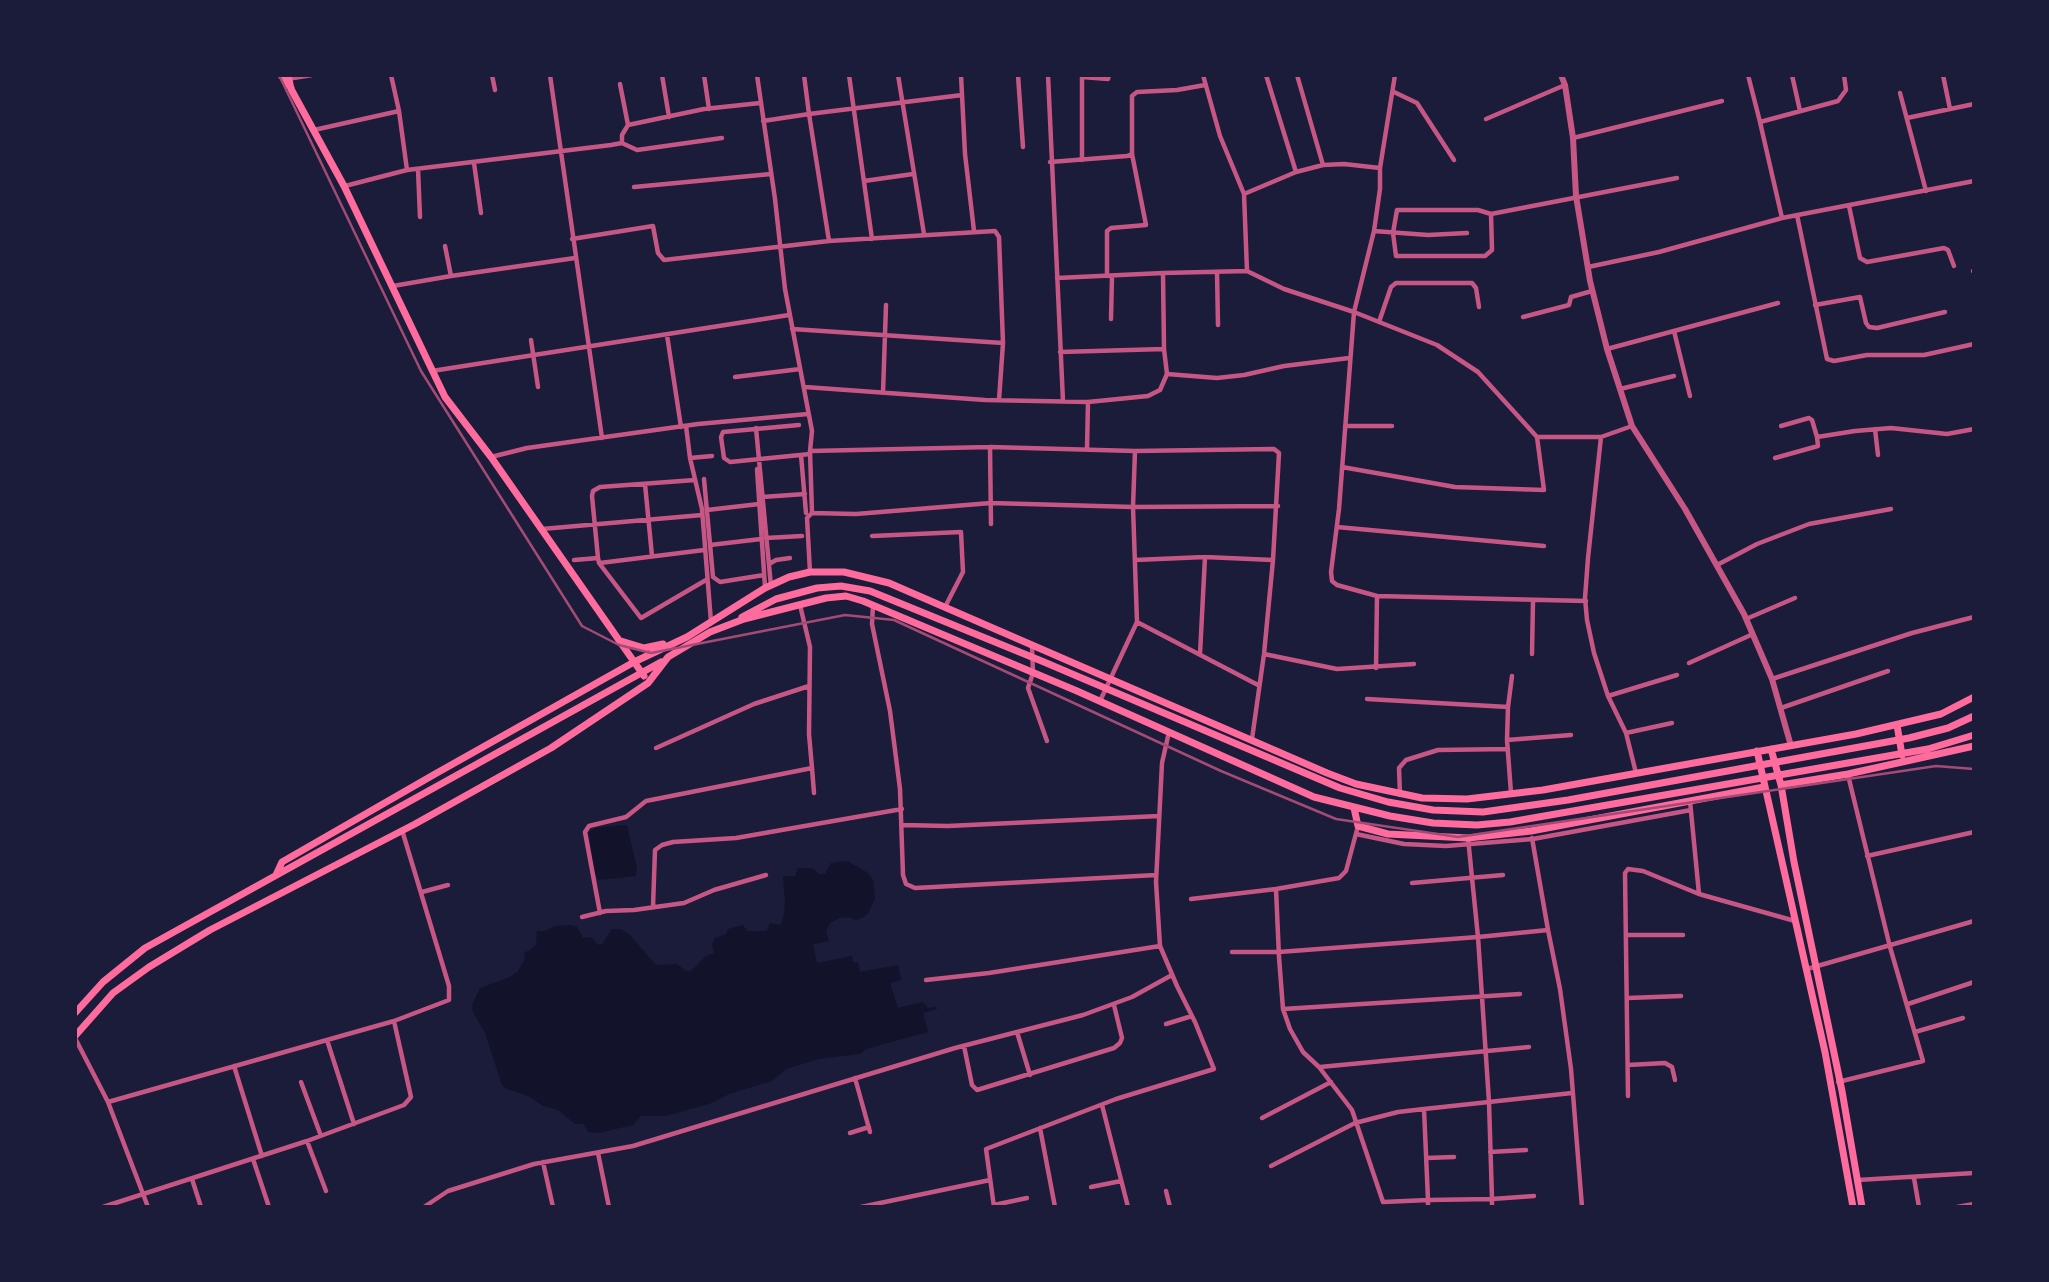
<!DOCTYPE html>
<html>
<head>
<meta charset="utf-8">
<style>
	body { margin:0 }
	#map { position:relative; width:2049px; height:1282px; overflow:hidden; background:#1b1b3a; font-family:Rubik,sans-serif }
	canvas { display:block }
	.frame { position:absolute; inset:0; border:77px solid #1b1b3a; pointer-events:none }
</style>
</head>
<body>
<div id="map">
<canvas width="2049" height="1282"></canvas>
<div class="frame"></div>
</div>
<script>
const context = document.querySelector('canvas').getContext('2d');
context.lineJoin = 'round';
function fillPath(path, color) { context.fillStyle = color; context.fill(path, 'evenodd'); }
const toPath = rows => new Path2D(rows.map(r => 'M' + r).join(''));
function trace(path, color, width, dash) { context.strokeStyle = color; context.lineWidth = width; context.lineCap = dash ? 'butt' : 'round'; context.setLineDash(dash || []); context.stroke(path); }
const water = toPath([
	[627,825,637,869,636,876,598,880,594,872,589,832,595,828],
	[847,861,868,873,873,880,875,899,867,915,856,920,850,917,840,918,830,923,826,931,829,941,813,944,817,963,852,956,853,962,858,962,860,972,898,965,901,980,890,983,898,1008,923,1002,928,1008,936,1007,937,1009,923,1013,928,1032,866,1049,860,1054,818,1059,786,1069,772,1081,729,1094,709,1104,666,1116,641,1116,633,1125,598,1133,588,1132,584,1124,575,1124,558,1110,543,1106,528,1096,507,1089,502,1085,485,1033,473,1012,472,1005,480,988,510,977,517,972,525,959,524,952,529,951,536,945,537,931,545,931,554,926,571,925,577,927,583,938,591,937,598,945,602,944,612,929,620,929,628,933,656,965,677,964,686,971,691,971,705,957,714,953,712,944,715,938,726,934,728,929,743,925,747,931,767,931,770,923,780,925,784,915,785,902,783,876,795,876,798,868,813,868,819,874,825,874,831,863]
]);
const minor = toPath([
	[391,75,399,111],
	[492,75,495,90],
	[550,75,602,438],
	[662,75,669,117],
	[704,75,709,109],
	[757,75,775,199,785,289,812,431,810,451,812,513,807,518,810,572],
	[804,75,809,114,962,95],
	[849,75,872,239],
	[898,75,924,234],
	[961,75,965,154,974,231],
	[1018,75,1023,147],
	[1048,75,1063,401],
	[1203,75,1220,136,1244,194],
	[1266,75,1296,172],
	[1297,75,1323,165],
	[1395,75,1380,168,1380,189,1374,231,1354,312,1339,509,1331,572,1332,581,1337,585,1377,596,1586,601],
	[1748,75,1760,122],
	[1792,75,1800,111],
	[1943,75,1950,109],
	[287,79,312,75],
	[620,84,628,125],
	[1394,92,1417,103,1454,160],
	[1900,93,1926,191],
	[1907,118,1974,104],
	[1486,119,1565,85],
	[763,121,809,114,829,241],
	[314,130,399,111,407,170],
	[1573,138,1722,101],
	[622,143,637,150,722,138],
	[1082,160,1082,77,1108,79,1109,75],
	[1050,162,1127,156,1132,154,1132,96,1137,92,1177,90,1205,85],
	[474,163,481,213],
	[418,169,420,217],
	[864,181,913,174],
	[345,186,407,170,611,145,622,143,622,135,628,125,704,109,760,103],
	[634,187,771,174],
	[1849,206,1860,258,1867,262,1944,248,1948,250,1954,266],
	[1491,214,1478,210,1397,210,1393,233,1396,256,1485,256,1492,250,1491,214,1677,178],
	[1797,215,1827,359,1834,361,1867,355,1924,355,1974,344],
	[1782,218,1760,122,1838,101,1846,90,1844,75],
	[1374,231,1428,235,1467,233],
	[572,239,653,226,658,253,664,260,829,241,995,231,999,237,1003,343,999,400],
	[445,246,451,276,575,258],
	[1588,267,1659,252,1782,218,1974,181],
	[1247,271,1244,194,1296,172,1323,165,1344,164,1380,168],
	[1973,271,1974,271],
	[1217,272,1218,325],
	[1107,276,1107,231,1111,228,1146,225,1132,154],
	[1057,278,1163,273,1247,271,1284,289,1354,312,1437,345,1478,372,1537,437,1601,437,1588,558,1585,598,1587,620,1594,653,1608,696,1626,733,1636,773],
	[393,286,451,276],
	[1815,305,1860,297,1866,323,1869,327,1877,328,1945,312],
	[1523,317,1569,305,1571,297,1592,291],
	[1111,319,1112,276],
	[1379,322,1391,287,1396,283,1472,283,1476,288,1479,307],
	[792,329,1003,343],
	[1674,331,1690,396],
	[667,335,681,427],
	[531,340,538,387],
	[1607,349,1778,303],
	[1060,352,1164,349],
	[432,371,789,315],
	[1167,374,1217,378,1244,375,1284,366,1349,358],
	[735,377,800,369],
	[805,387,985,400,1088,402,1148,396,1160,390,1167,374,1164,349,1163,273],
	[1620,389,1674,376],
	[883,393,886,305],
	[799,425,723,432,721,437,724,458,730,462,810,454],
	[686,426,690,458,702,509,711,622],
	[1345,426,1392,426],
	[1781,426,1809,418,1812,420,1817,437],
	[756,428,771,586],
	[1875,429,1878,455],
	[1601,437,1632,426],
	[990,447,1135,451,1274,449,1279,453,1273,560,1264,654,1252,739],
	[1087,449,1088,402],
	[810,451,990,447,991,524],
	[801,455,806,513],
	[491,457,527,448,698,424,808,414],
	[690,458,712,456],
	[1775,458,1818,446,1817,437,1855,431,1891,428,1947,434,1974,429],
	[1342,467,1455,487,1544,490,1537,437],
	[757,469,765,587],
	[704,479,713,577,720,582,764,575],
	[695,480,600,487,593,491,592,496,598,558,599,563,641,618,706,580],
	[645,484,652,556],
	[762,497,805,494],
	[707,510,759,504],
	[812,513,856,514,991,503,1133,507,1278,506],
	[1337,527,1544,546],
	[542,529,702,515],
	[872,536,961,532,963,572,945,607],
	[766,538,802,536],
	[710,545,761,539],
	[574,560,598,558],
	[1135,560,1205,557,1273,560],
	[600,563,704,550],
	[769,564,776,560,790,558],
	[1717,565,1757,544,1809,524,1891,509],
	[873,605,872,624,890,711,900,789,903,875,906,884,915,888,1156,875],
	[1746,619,1795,598],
	[1137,622,1258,685],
	[1032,646,1033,673,1028,688,1047,741],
	[1200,654,1205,557],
	[1264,654,1337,669,1414,664],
	[1532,654,1533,601],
	[1689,663,1753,634],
	[1376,668,1377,596],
	[1772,679,1912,633,1974,617],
	[1608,696,1677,675],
	[1367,699,1508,707],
	[1100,701,1137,622,1133,507,1135,451],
	[1781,708,1888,671],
	[1626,733,1672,723],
	[1507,740,1571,735],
	[656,748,754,704,809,686],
	[812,768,814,793],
	[1511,793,1507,740,1508,707,1512,676],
	[1400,795,1399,768,1406,760,1438,750,1508,749],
	[1690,801,1699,894],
	[902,825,948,826,1159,816],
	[1358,826,1346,871,1339,878,1276,889,1279,957,1283,1009,1290,1029,1303,1052,1319,1067,1352,1110,1383,1202,1428,1200,1424,1109,1572,1093],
	[1356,834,1404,844,1446,846,1533,839,1691,810],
	[1532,838,1548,930],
	[1867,856,1974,832],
	[1412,883,1503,875],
	[422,892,448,885],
	[1191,899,1276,889],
	[653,907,655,850,662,845,673,842,736,838,902,809],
	[600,913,585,832,589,826,626,817,646,801,812,768,809,734,810,647,800,605],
	[582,917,606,911,634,910,684,903,714,890,766,875],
	[1626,935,1683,935],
	[1232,952,1279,952,1478,937,1548,930,1560,989,1571,1069,1582,1207],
	[1807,969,1974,921],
	[926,980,989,973,1160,946],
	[1628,998,1681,996],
	[1908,1004,1974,982],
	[1283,1009,1520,994],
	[1166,1024,1192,1016],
	[1017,1032,1030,1075],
	[1915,1032,1963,1018],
	[75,1038,108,1102,148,1207],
	[327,1040,354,1124],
	[964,1046,972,1085,977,1090,1114,1048,1120,1043,1122,1038,1114,1005],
	[1628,1065,1665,1063,1672,1067,1675,1080],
	[234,1066,262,1156],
	[1320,1067,1529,1047],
	[855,1078,870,1132],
	[301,1082,321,1136],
	[1838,1082,1923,1061,1890,947,1848,775],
	[1628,1096,1625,873,1628,869,1643,871,1699,894,1795,921],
	[108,1102,394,1021,449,1000,449,986,402,830],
	[1102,1105,1128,1207],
	[1262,1118,1331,1082],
	[1040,1128,1055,1207],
	[850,1133,869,1127],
	[307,1141,326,1191],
	[1490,1152,1526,1150],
	[598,1153,609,1207],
	[1426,1158,1454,1157],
	[253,1159,269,1207],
	[543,1162,553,1207],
	[1271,1166,1355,1123,1398,1112,1424,1109],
	[1914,1178,1919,1207],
	[192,1179,201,1207],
	[1858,1180,1974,1173],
	[1091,1187,1121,1181],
	[1166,1191,1170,1207],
	[994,1205,1027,1198],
	[103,1207,307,1141,404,1105,411,1097,394,1021],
	[424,1207,448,1191,534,1164,633,1146,955,1048,1083,1015,1132,997,1172,975],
	[861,1207,990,1180],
	[994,1207,986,1149,1116,1099,1214,1069,1195,1022,1177,986,1160,946,1156,882,1162,763,1169,732],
	[1428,1207,1428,1200,1492,1199,1489,1102,1478,937,1468,838],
	[1492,1207,1492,1199,1534,1196],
	[1957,1207,1974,1204]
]);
const tertiary = toPath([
	[1561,75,1565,85,1573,138,1576,196,1590,281,1607,349,1632,426,1685,509,1744,614,1772,679,1791,746]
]);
const primary = toPath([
	[281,75,291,88],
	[288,75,291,89,344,186,445,397,491,457,644,676],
	[742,617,776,599,817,588,841,586,870,591,1044,662,1340,788,1388,802,1433,810,1483,812,1568,800,1909,738,1948,728,1974,716],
	[621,641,644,648,663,644],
	[1897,725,1902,755],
	[1771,749,1781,785,1794,862,1842,1091,1862,1207],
	[1757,751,1825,1052,1853,1207],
	[1781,785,1848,774,1974,746],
	[1354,808,1358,826,1388,834,1468,838,1531,831,1764,787],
	[276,875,282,862,435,774,634,662,687,637,765,588,789,577,810,572,844,572,889,583,1327,773,1356,784,1422,798,1467,799,1543,790,1856,734,1941,714,1974,697],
	[75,1013,103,982,145,948,661,662],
	[75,1036,113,993,149,967,210,930,415,824,551,748,648,683,668,657,710,632,744,619,826,598,846,596,863,601,1077,691,1314,797,1390,816,1433,823,1477,825,1510,822,1928,749,1974,735]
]);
const rail = toPath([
	[279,75,421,371,582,626,619,645,651,653,845,615,894,620,1221,771,1336,819,1458,837,1936,766,1974,769]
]);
fillPath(water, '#12122b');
trace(minor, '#c65784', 4.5);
trace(tertiary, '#c65784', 6);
trace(primary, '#ff6b9d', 7);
trace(rail, '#a44b75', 2.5);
</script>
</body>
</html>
